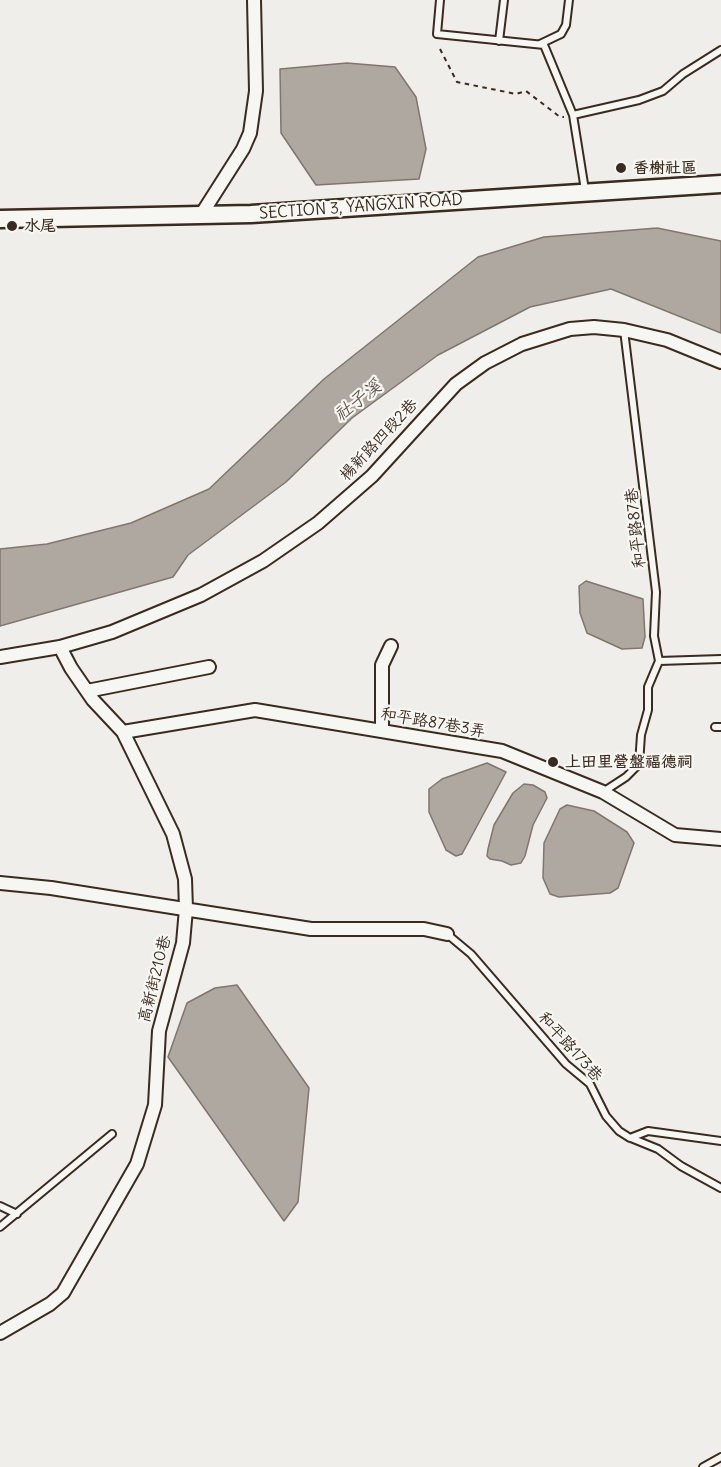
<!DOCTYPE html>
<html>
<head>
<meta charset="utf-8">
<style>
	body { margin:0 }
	canvas { display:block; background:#efeeea }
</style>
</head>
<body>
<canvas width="721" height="1467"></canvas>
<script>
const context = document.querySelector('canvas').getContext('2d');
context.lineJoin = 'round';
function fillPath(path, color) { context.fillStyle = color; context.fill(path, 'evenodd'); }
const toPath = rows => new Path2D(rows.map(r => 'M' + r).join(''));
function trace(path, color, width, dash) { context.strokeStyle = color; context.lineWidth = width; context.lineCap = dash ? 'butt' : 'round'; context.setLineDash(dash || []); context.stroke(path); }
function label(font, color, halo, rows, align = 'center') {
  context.font = font + ' Delius,"LXGW WenKai TC",sans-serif'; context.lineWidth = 4.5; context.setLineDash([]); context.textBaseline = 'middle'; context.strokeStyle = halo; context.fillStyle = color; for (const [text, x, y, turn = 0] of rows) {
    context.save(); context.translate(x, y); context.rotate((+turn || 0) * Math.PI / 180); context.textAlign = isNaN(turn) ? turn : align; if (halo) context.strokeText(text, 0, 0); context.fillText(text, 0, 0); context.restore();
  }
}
const water = toPath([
	[347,63,395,67,416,97,426,149,419,179,316,185,281,133,280,69,347,63],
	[657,228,721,241,721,333,611,289,530,307,438,355,352,418,286,482,188,555,173,577,0,626,0,549,47,544,131,523,209,489,324,379,478,257,544,237,657,228],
	[586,581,643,599,645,637,642,648,622,649,587,633,580,613,579,586,586,581],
	[487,763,506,772,462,854,456,856,446,850,429,812,429,789,442,779,487,763],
	[524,784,533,785,545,792,547,798,533,825,525,856,521,863,511,865,502,861,490,859,487,856,488,849,494,825,513,793,524,784],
	[567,805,594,811,627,832,634,843,618,888,610,893,559,897,550,894,543,878,544,843,560,809,567,805],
	[237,985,309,1088,298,1202,284,1221,168,1057,187,1003,215,988,237,985]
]);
const path = toPath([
	[440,49,457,82,516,94,526,91,560,117,564,117]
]);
const lane = toPath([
	[440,0,437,34,544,45,573,115,585,190],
	[499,41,504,0],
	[540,44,561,34,566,25,569,0],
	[573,115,639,100,663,91,683,74,721,50],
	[624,330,656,592,654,636,659,661,721,659],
	[715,727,721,727],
	[603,792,626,777,639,764,641,735,648,710,648,687,659,661],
	[447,934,471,954,566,1064,590,1084,606,1116,619,1131,630,1138,648,1131,721,1141],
	[631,1138,658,1149,681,1166,721,1188],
	[0,1206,17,1214],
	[0,1227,112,1134],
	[703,1467,721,1457]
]);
const street = toPath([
	[201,215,243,149,250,133,256,91,254,0],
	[0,657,60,647,112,632,201,595,263,561,318,523,372,476,456,384,485,363,522,344,570,329,594,327,624,330,667,340,721,362],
	[87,691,209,667],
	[382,731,382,665,391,646],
	[123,732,255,710,502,751,603,792,675,835,721,839],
	[0,883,51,888,311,929,424,929,447,934],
	[0,1333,50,1304,63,1293,137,1164,155,1105,159,1031,183,943,186,909,185,879,173,834,123,732,93,700,71,668,60,647]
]);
const secondary = toPath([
	[0,219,251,214,721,184]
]);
const markers = [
	[621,168,6,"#3b2a1e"],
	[12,226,6,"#3b2a1e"],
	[553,762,6,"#3b2a1e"]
];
const poiNames = [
	["香榭社區",633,168],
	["水尾",24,226],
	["上田里營盤福德祠",565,762]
];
const streetNames = [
	["SECTION 3, YANGXIN ROAD",361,207,-4],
	["楊新路四段2巷",379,440,-47],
	["和平路87巷",636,528,-96],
	["和平路87巷3弄",433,723,10],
	["高新街210巷",155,979,-76],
	["和平路173巷",570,1047,48]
];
const waterNames = [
	["社子溪",358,401,-38]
];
fillPath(water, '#afa8a1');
trace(water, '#81766d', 1.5);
trace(lane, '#3b2a1e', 10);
trace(street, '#3b2a1e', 16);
trace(secondary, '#3b2a1e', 21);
trace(path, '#3b2a1e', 2, [4.5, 4.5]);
trace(lane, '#f6f6f2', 6);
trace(street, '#f6f6f2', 12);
trace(secondary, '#f6f6f2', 16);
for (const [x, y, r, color] of markers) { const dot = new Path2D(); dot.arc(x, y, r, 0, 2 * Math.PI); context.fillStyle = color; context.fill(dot); trace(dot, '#f6f6f2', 2); }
label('bold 16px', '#3b2a1e', '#f6f6f2', poiNames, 'left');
label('16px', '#3b2a1e', '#f6f6f2', streetNames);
label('italic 18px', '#64564c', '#f6f6f2', waterNames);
</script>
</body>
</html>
